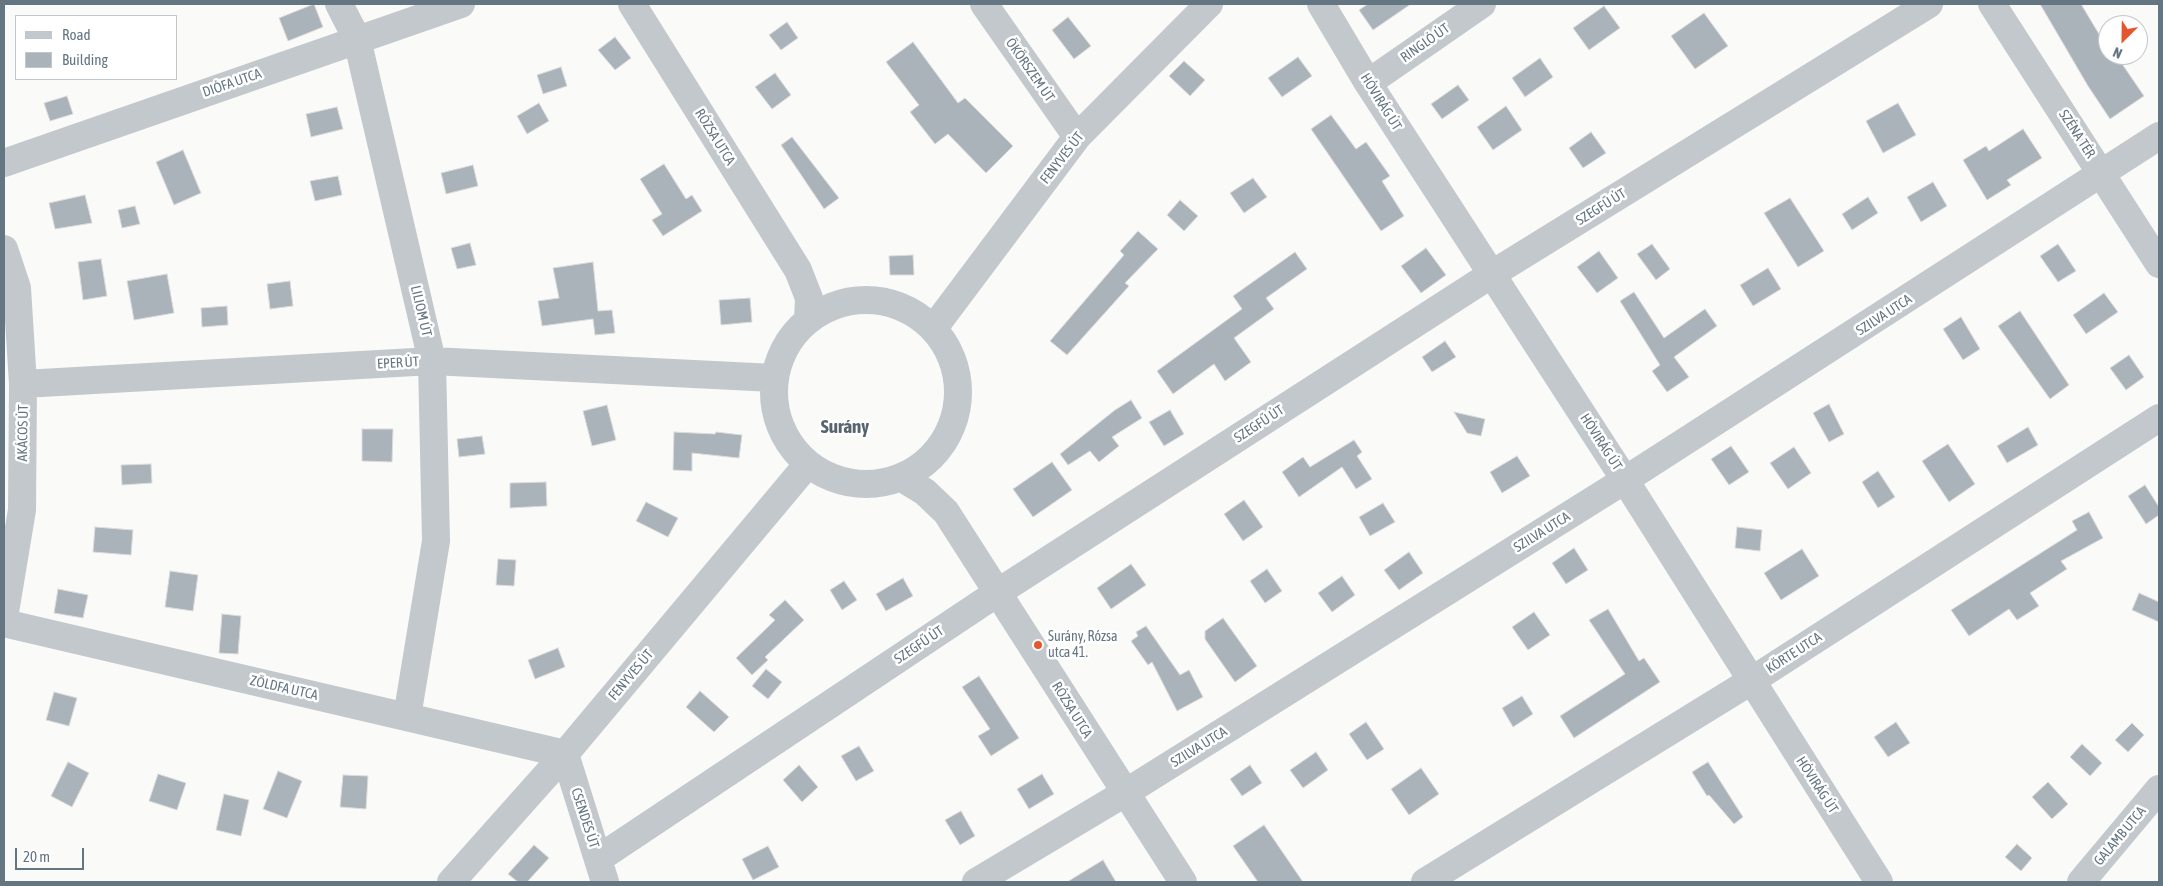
<!DOCTYPE html>
<html>
<head>
<meta charset="utf-8">
<style>
	body { margin:0 }
	#map { position:relative; width:2163px; height:886px; overflow:hidden; background:#fafaf8; font-family:"Asap Condensed",sans-serif }
	canvas { display:block }
	.frame { position:absolute; inset:0; border:5px solid #657683; pointer-events:none }
	.legend { position:absolute; left:15px; top:15px; width:162px; height:65px; box-sizing:border-box; background:#fff; border:1px solid #c1c8cd; margin:0; padding:6px 9px; list-style:none; font-size:15px; color:#657683 }
	.legend li { display:flex; align-items:center; gap:10px; height:25px }
	.legend b { width:25px; border:1px solid #c1c8cd }
	.north { position:absolute; left:2098px; top:15px; width:50px; height:50px; box-sizing:border-box; background:#fff; border:1px solid #c1c8cd; border-radius:50%; rotate:203deg; font-size:14px; font-weight:700; line-height:20px; text-align:center; color:#657683 }
	.north::after { content:''; display:block; margin:auto; width:18px; height:22px; background:#e4572e; clip-path:polygon(50% 0,100% 100%,50% 72%,0 100%) }
	.scale { position:absolute; left:15px; top:848px; width:69px; height:22px; box-sizing:border-box; border:2px solid #657683; border-top:0; padding-left:6px; font-size:15px; line-height:18px; white-space:nowrap; color:#657683; -webkit-text-stroke:4px #fff; paint-order:stroke }
</style>
</head>
<body>
<div id="map">
<canvas width="2163" height="886"></canvas>
<div class="frame"></div>
<ul class="legend">
<li><b style="height:6px;background:#c3c8cc"></b>Road</li>
<li><b style="height:14px;background:#aab3b9"></b>Building</li>
</ul>
<div class="north">N</div>
<div class="scale">20 m</div>
</div>
<script>
const context = document.querySelector('canvas').getContext('2d');
context.lineJoin = 'round';
function fillPath(path, color) { context.fillStyle = color; context.fill(path, 'evenodd'); }
const toPath = rows => new Path2D(rows.map(r => 'M' + r).join(''));
function trace(path, color, width, dash) { context.strokeStyle = color; context.lineWidth = width; context.lineCap = dash ? 'butt' : 'round'; context.setLineDash(dash || []); context.stroke(path); }
function label(font, color, halo, rows, align = 'center') {
  context.font = font + ' "Asap Condensed",sans-serif'; context.lineWidth = 5; context.setLineDash([]); context.textBaseline = 'middle'; context.strokeStyle = halo; context.fillStyle = color; for (const [text, x, y, turn = 0] of rows) {
    context.save(); context.translate(x, y); context.rotate((+turn || 0) * Math.PI / 180); context.textAlign = isNaN(turn) ? turn : align; if (halo) context.strokeText(text, 0, 0); context.fillText(text, 0, 0); context.restore();
  }
}
const building = toPath([
	[314,4,323,27,288,41,279,18,314,4],
	[1368,4,1411,4,1373,30,1359,10,1368,4],
	[2040,4,2081,4,2108,49,2108,55,2116,55,2144,96,2110,119,2088,86,2040,4],
	[1604,6,1620,28,1589,50,1573,28,1604,6],
	[1704,13,1728,46,1695,69,1671,36,1704,13],
	[1068,17,1091,46,1074,59,1052,30,1068,17],
	[787,22,798,38,781,50,769,35,787,22],
	[615,37,631,58,615,70,598,50,615,37],
	[913,42,958,103,965,98,1013,146,986,173,948,134,935,144,910,112,919,105,886,62,913,42],
	[1298,57,1312,76,1282,97,1268,78,1298,57],
	[1540,58,1553,77,1525,97,1512,78,1540,58],
	[1184,61,1205,80,1190,96,1169,76,1184,61],
	[561,67,567,86,543,94,537,75,561,67],
	[775,73,791,95,772,109,755,87,775,73],
	[1458,85,1469,100,1442,119,1431,104,1458,85],
	[67,96,73,114,50,121,44,103,67,96],
	[539,103,549,121,527,134,517,116,539,103],
	[1898,103,1916,135,1883,153,1866,121,1898,103],
	[1506,106,1522,130,1493,150,1477,127,1506,106],
	[337,107,343,129,311,137,306,114,337,107],
	[1331,115,1356,149,1366,142,1390,176,1382,181,1404,216,1381,231,1311,129,1331,115],
	[2023,129,2042,158,2007,180,2011,185,1987,200,1963,160,1986,146,1989,151,2023,129],
	[1591,132,1606,153,1583,168,1569,148,1591,132],
	[792,137,839,198,824,209,781,145,792,137],
	[183,150,201,193,174,205,156,162,183,150],
	[664,164,686,199,692,195,702,211,663,236,652,220,662,214,640,179,664,164],
	[473,165,478,186,446,194,441,173,473,165],
	[338,176,342,195,315,201,310,181,338,176],
	[1253,178,1267,197,1244,213,1230,193,1253,178],
	[1933,182,1947,206,1921,222,1907,197,1933,182],
	[85,195,92,223,55,229,49,203,85,195],
	[1868,197,1878,213,1852,230,1842,214,1868,197],
	[1790,198,1824,251,1798,267,1764,213,1790,198],
	[1180,200,1198,216,1184,231,1167,215,1180,200],
	[135,206,140,224,122,228,118,210,135,206],
	[1138,231,1158,249,1125,283,1129,286,1067,355,1050,341,1124,255,1120,251,1138,231],
	[470,243,476,265,457,269,451,248,470,243],
	[1652,244,1670,269,1656,280,1637,254,1652,244],
	[2058,244,2076,271,2058,282,2040,256,2058,244],
	[1426,248,1446,275,1421,293,1401,266,1426,248],
	[1599,251,1618,278,1597,293,1577,267,1599,251],
	[1295,252,1307,269,1266,298,1274,309,1234,338,1251,362,1225,381,1214,364,1173,394,1157,371,1242,309,1233,296,1295,252],
	[913,255,914,275,890,275,889,256,913,255],
	[101,259,107,296,83,300,78,262,101,259],
	[593,262,598,311,612,310,615,333,595,335,593,319,542,326,538,301,559,298,553,268,593,262],
	[1768,268,1781,289,1753,306,1740,285,1768,268],
	[167,274,174,313,134,320,127,281,167,274],
	[290,281,293,306,270,309,267,284,290,281],
	[1634,292,1664,338,1705,309,1717,326,1674,357,1689,377,1667,392,1652,371,1660,365,1620,301,1634,292],
	[2104,293,2118,312,2086,334,2073,315,2104,293],
	[750,298,752,322,721,325,719,300,750,298],
	[227,306,228,325,202,327,201,308,227,306],
	[2020,311,2069,385,2050,399,1998,326,2020,311],
	[1961,317,1980,349,1963,360,1943,329,1961,317],
	[1445,341,1456,357,1432,372,1422,357,1445,341],
	[2129,355,2144,377,2126,390,2110,368,2129,355],
	[1131,400,1142,418,1112,437,1119,446,1099,462,1090,451,1068,465,1060,454,1115,410,1131,400],
	[1829,404,1844,434,1829,442,1813,413,1829,404],
	[607,405,616,440,592,446,583,411,607,405],
	[1170,410,1184,434,1164,446,1149,422,1170,410],
	[1454,412,1485,419,1481,436,1467,433,1454,412],
	[2028,427,2038,445,2007,463,1997,446,2028,427],
	[362,429,393,429,392,462,362,461,362,429],
	[674,432,715,434,716,432,742,435,739,458,692,453,692,471,673,470,674,432],
	[482,436,485,454,459,457,457,439,482,436],
	[1354,440,1362,452,1357,456,1372,479,1356,489,1342,467,1299,497,1282,472,1303,457,1310,467,1354,440],
	[1948,444,1975,484,1949,502,1922,461,1948,444],
	[1731,446,1749,472,1729,485,1711,459,1731,446],
	[1794,447,1811,473,1788,489,1770,463,1794,447],
	[1517,456,1530,476,1502,493,1490,472,1517,456],
	[1052,462,1072,490,1033,517,1013,489,1052,462],
	[151,464,152,483,122,485,121,465,151,464],
	[1878,471,1895,497,1878,508,1862,482,1878,471],
	[546,482,547,506,510,508,510,483,546,482],
	[2145,485,2159,507,2159,515,2146,524,2128,496,2145,485],
	[1244,500,1263,527,1243,541,1224,514,1244,500],
	[646,502,678,518,668,537,636,521,646,502],
	[1383,503,1395,522,1370,536,1359,517,1383,503],
	[2089,512,2103,538,2061,561,2067,569,2030,593,2039,606,2017,620,2009,609,1969,636,1951,610,2077,530,2072,521,2089,512],
	[95,527,133,530,131,555,93,552,95,527],
	[1737,527,1762,530,1760,551,1735,548,1737,527],
	[1574,548,1588,570,1566,584,1552,563,1574,548],
	[1802,549,1819,576,1781,600,1764,573,1802,549],
	[1409,552,1423,573,1399,590,1384,570,1409,552],
	[498,559,516,560,514,586,496,585,498,559],
	[1131,564,1146,585,1111,609,1097,588,1131,564],
	[1267,569,1282,591,1265,603,1250,581,1267,569],
	[170,571,198,575,193,611,165,607,170,571],
	[1342,576,1355,595,1332,612,1318,593,1342,576],
	[903,578,913,596,886,611,876,594,903,578],
	[844,581,857,600,842,610,830,590,844,581],
	[58,589,88,595,83,618,54,613,58,589],
	[2139,593,2159,602,2159,622,2132,610,2139,593],
	[785,600,804,620,765,657,768,660,752,675,736,658,775,620,769,615,785,600],
	[1608,609,1639,661,1644,658,1660,682,1574,738,1560,716,1625,674,1589,620,1608,609],
	[1534,612,1550,635,1528,650,1512,627,1534,612],
	[222,614,241,616,238,654,219,653,222,614],
	[1223,618,1257,666,1235,682,1205,639,1205,631,1223,618],
	[1146,626,1180,675,1189,670,1203,697,1177,711,1152,662,1148,665,1131,641,1138,636,1136,632,1146,626],
	[558,648,565,667,535,679,528,660,558,648],
	[766,669,782,682,768,699,752,686,766,669],
	[979,676,1019,738,991,756,978,736,990,729,962,687,979,676],
	[700,691,729,717,714,732,686,707,700,691],
	[54,692,77,698,69,726,46,720,54,692],
	[1522,696,1533,714,1513,727,1502,708,1522,696],
	[1366,722,1384,749,1367,760,1349,734,1366,722],
	[1896,722,1910,743,1888,757,1874,737,1896,722],
	[2132,723,2144,735,2128,752,2115,740,2132,723],
	[2082,744,2102,763,2090,776,2070,757,2082,744],
	[859,746,874,771,856,781,841,756,859,746],
	[1316,752,1328,770,1303,788,1290,770,1316,752],
	[68,762,89,773,72,807,51,796,68,762],
	[1708,762,1743,817,1734,824,1709,795,1707,796,1692,772,1708,762],
	[799,765,818,787,802,802,783,780,799,765],
	[1250,765,1262,783,1242,796,1230,779,1250,765],
	[1421,768,1439,794,1409,815,1391,789,1421,768],
	[278,771,302,781,287,818,263,809,278,771],
	[158,774,186,783,177,810,149,801,158,774],
	[1042,774,1054,794,1029,809,1017,789,1042,774],
	[343,775,368,776,366,809,340,807,343,775],
	[2048,782,2068,804,2052,819,2032,797,2048,782],
	[224,794,249,800,241,836,216,830,224,794],
	[961,811,975,836,960,845,945,820,961,811],
	[1264,825,1303,882,1258,882,1233,846,1264,825],
	[2017,844,2032,858,2021,871,2005,857,2017,844],
	[534,845,549,858,527,882,518,882,508,874,534,845],
	[768,846,779,867,753,880,742,859,768,846],
	[1103,860,1116,882,1067,882,1103,860]
]);
const minor = toPath([
	[339,4,357,39,432,361,436,541,407,717],
	[632,4,798,270,809,298,808,320],
	[984,4,1077,137],
	[1321,4,1368,83,1625,480,1879,882],
	[1992,4,2159,264],
	[1368,83,1482,4],
	[4,163,461,4],
	[4,249,17,288,23,384,22,510,4,618],
	'774 392a92 92 0 1 1 184 0a92 92 0 1 1-184 0Z',
	[933,329,1077,137,1209,4],
	[23,384,432,361,774,378],
	[902,478,925,492,946,512,1183,882],
	[4,623,565,754,605,882],
	[598,859,997,593,1492,274,1929,4],
	[451,882,565,754,807,465],
	[976,882,1125,793,1625,480,2159,136],
	[1425,882,1751,681,2159,418],
	[2081,882,2159,789]
]);
const markers = [
	[1038,645,5,"#e4572e"]
];
const streetNames = [
	["RINGLÓ ÚT",1425,43,-35],
	["ÖKÖRSZEM ÚT",1030,70,55],
	["DIÓFA UTCA",232,83,-19],
	["HÓVIRÁG ÚT",1381,102,58],
	["SZÉNA TÉR",2077,134,57],
	["RÓZSA UTCA",715,137,58],
	["FENYVES ÚT",1062,158,-52],
	["SZEGFŰ ÚT",1601,207,-32],
	["LILIOM ÚT",421,311,77],
	["SZILVA UTCA",1884,315,-33],
	["EPER ÚT",398,363,-3],
	["SZEGFŰ ÚT",1259,424,-33],
	["AKÁCOS ÚT",23,433,-89],
	["HÓVIRÁG ÚT",1601,442,57],
	["SZILVA UTCA",1542,532,-32],
	["SZEGFŰ ÚT",919,645,-34],
	["KÖRTE UTCA",1794,653,-33],
	["FENYVES ÚT",631,675,-50],
	["ZÖLDFA UTCA",284,688,13],
	["RÓZSA UTCA",1072,710,58],
	["SZILVA UTCA",1199,747,-32],
	["HÓVIRÁG ÚT",1817,785,57],
	["CSENDES ÚT",585,818,72],
	["GALAMB UTCA",2120,836,-50]
];
const poiNames = [
	["Surány, Rózsa",1048,637],
	["utca 41.",1048,653]
];
const districtNames = [
	["Surány",845,427]
];
fillPath(building, '#aab3b9');
trace(building, '#dcdcda', 1);
trace(minor, '#c3c8cc', 28);
for (const [x, y, r, color] of markers) { const dot = new Path2D(); dot.arc(x, y, r, 0, 2 * Math.PI); context.fillStyle = color; context.fill(dot); trace(dot, '#fff', 2); }
label('14px', '#657683', '#fff', streetNames);
label('14px', '#657683', '#fff', poiNames, 'left');
label('bold 19px', '#57646e', '#fff', districtNames);
</script>
</body>
</html>
